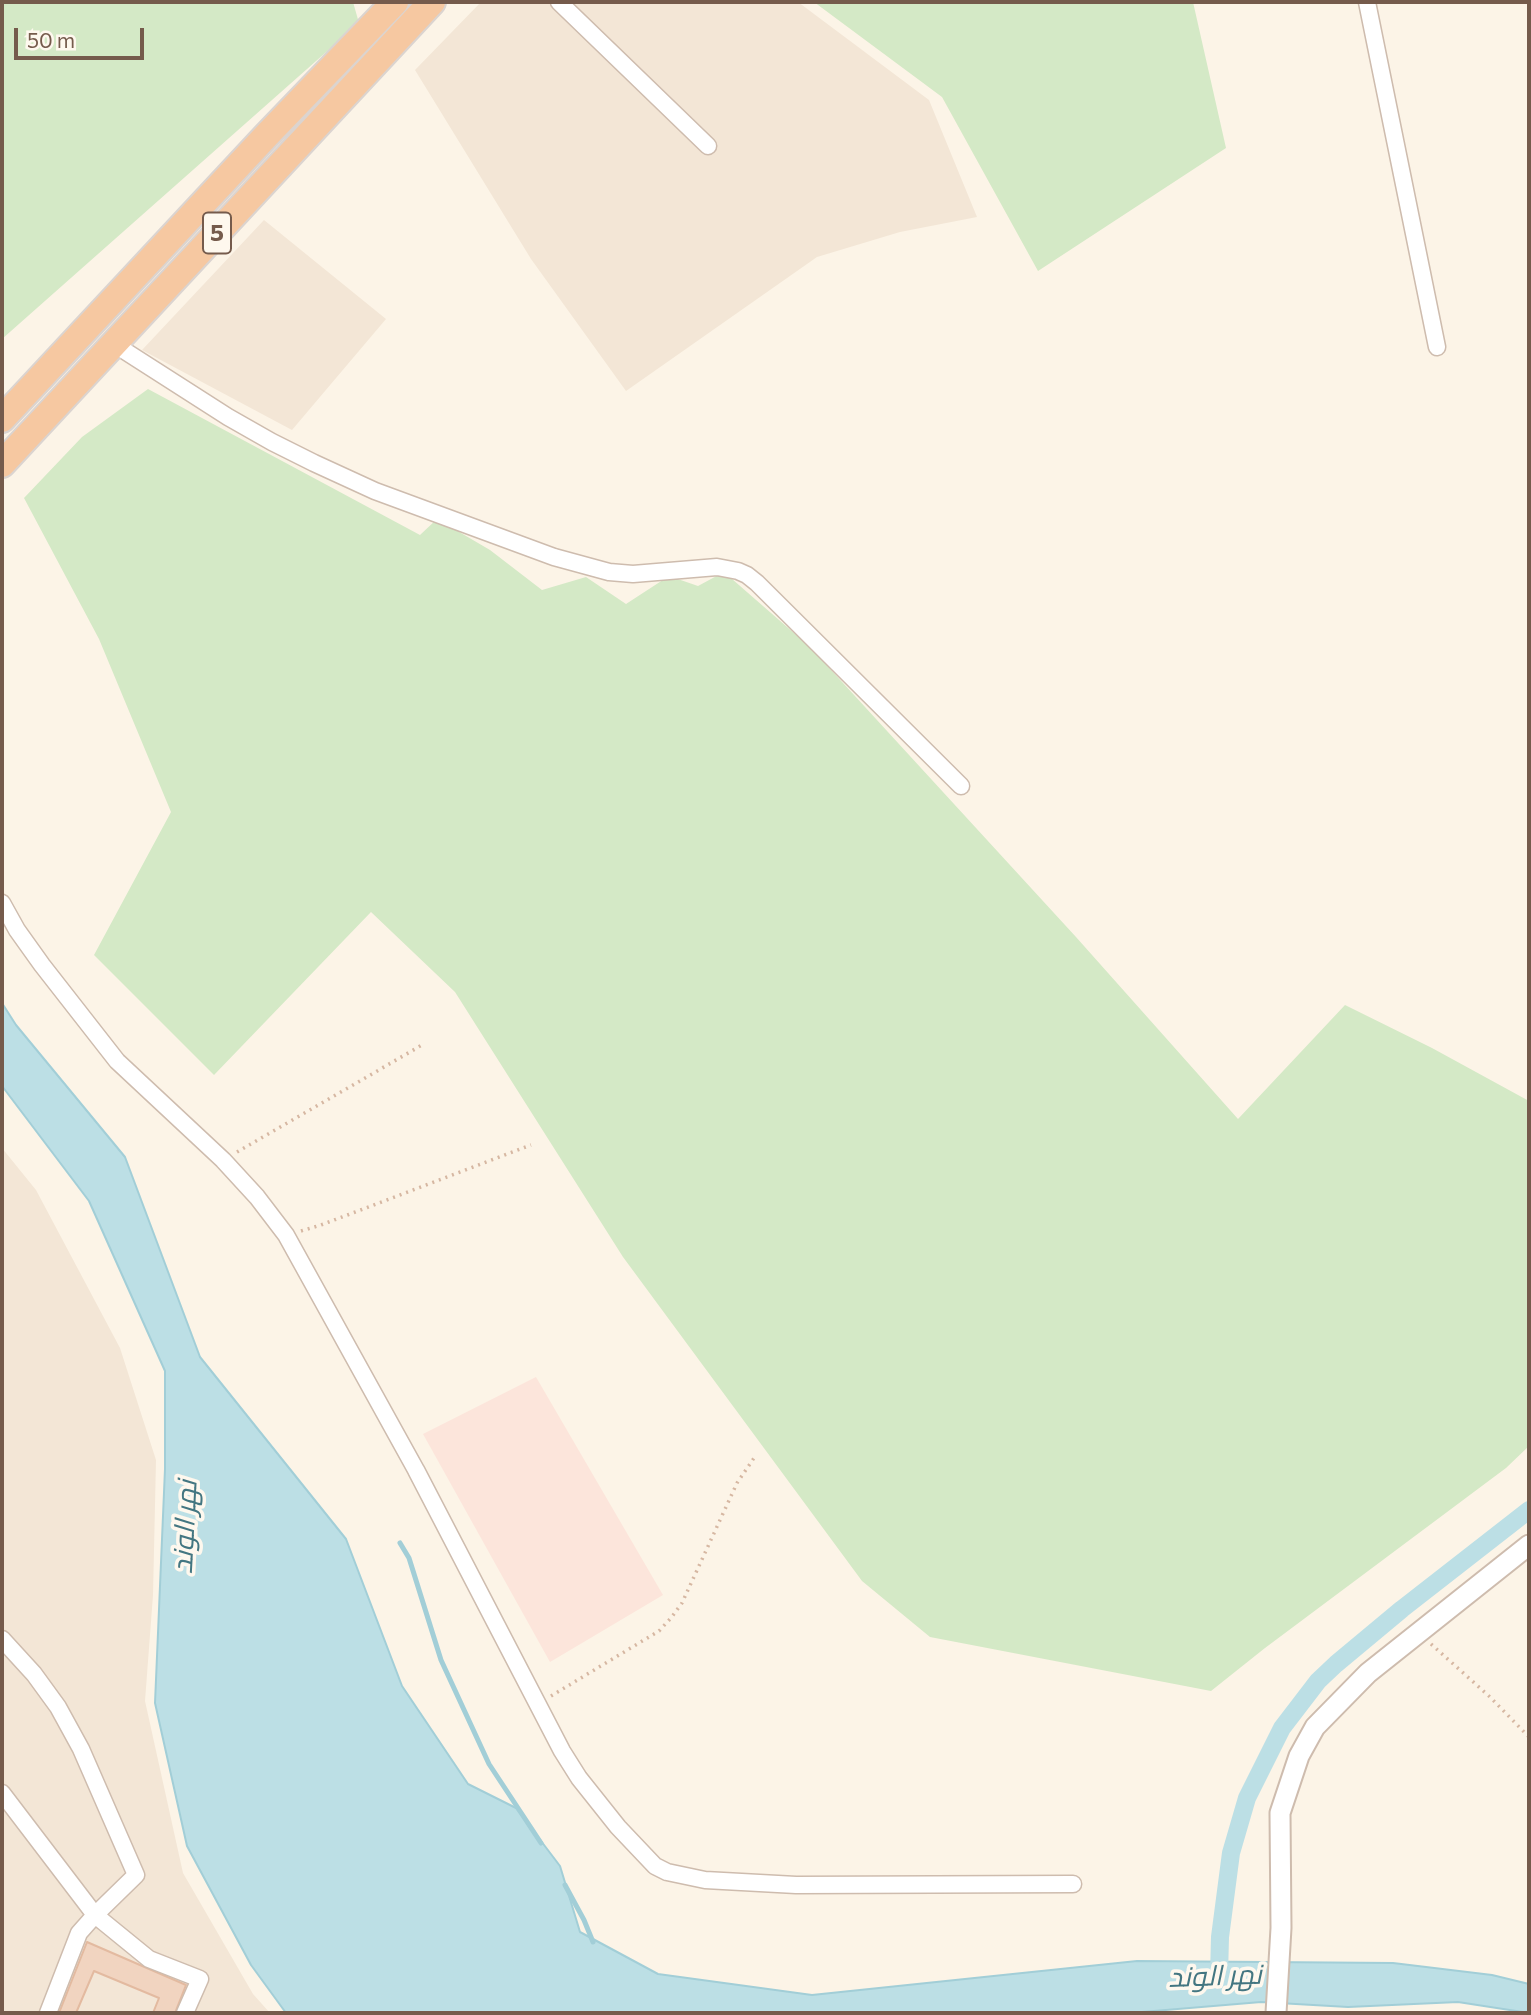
<!DOCTYPE html>
<html>
<head>
<meta charset="utf-8">
<style>
	body { margin:0 }
	#map { position:relative; width:1531px; height:2015px; overflow:hidden; background:#fcf4e7; font-family:Commissioner,sans-serif }
	canvas { display:block }
	.frame { position:absolute; inset:0; border:4px solid #755b4c; pointer-events:none }
	.scale { position:absolute; left:14px; top:28px; width:130px; height:32px; box-sizing:border-box; border:4px solid #755b4c; border-top:0; padding-left:9px; font-size:21px; line-height:24px; white-space:nowrap; color:#755b4c; -webkit-text-stroke:5px #fef8ee; paint-order:stroke }
</style>
</head>
<body>
<div id="map">
<canvas width="1531" height="2015"></canvas>
<div class="frame"></div>
<div class="scale">50 m</div>
</div>
<script>
const context = document.querySelector('canvas').getContext('2d');
context.lineJoin = 'round';
function fillPath(path, color) { context.fillStyle = color; context.fill(path, 'evenodd'); }
const toPath = rows => new Path2D(rows.map(r => 'M' + r).join(''));
function trace(path, color, width, dash) { context.strokeStyle = color; context.lineWidth = width; context.lineCap = dash ? 'butt' : 'round'; context.setLineDash(dash || []); context.stroke(path); }
function label(font, color, halo, rows, align = 'center') {
  context.font = font + ' Commissioner,Cairo,sans-serif'; context.lineWidth = 7; context.setLineDash([]); context.textBaseline = 'middle'; context.strokeStyle = halo; context.fillStyle = color; for (const [text, x, y, turn = 0] of rows) {
    context.save(); context.translate(x, y); context.rotate((+turn || 0) * Math.PI / 180); context.textAlign = isNaN(turn) ? turn : align; if (halo) context.strokeText(text, 0, 0); context.fillText(text, 0, 0); context.restore();
  }
}
const residential = toPath([
	[481,2,798,2,929,100,977,217,900,232,817,257,626,391,531,259,415,70],
	[264,220,386,319,292,430,142,350],
	[2,1148,36,1190,120,1348,156,1460,153,1595,145,1701,183,1873,253,1994,270,2013,2,2013]
]);
const commercial = toPath([
	[536,1377,663,1595,550,1662,423,1434]
]);
const green = toPath([
	[2,2,353,2,359,23,2,339],
	[814,2,1193,2,1226,148,1038,271,942,97],
	[148,389,420,535,437,519,490,550,542,590,586,577,626,604,669,576,698,586,724,572,810,647,1076,937,1238,1119,1345,1005,1432,1048,1529,1101,1529,1446,1506,1468,1265,1648,1211,1691,930,1637,862,1581,623,1257,455,992,371,912,214,1075,94,955,171,812,99,639,24,498,82,437]
]);
const water = toPath([
	[2,1003,16,1025,125,1157,200,1357,346,1539,402,1686,468,1784,516,1808,560,1866,580,1932,658,1974,812,1995,1137,1961,1393,1963,1492,1975,1529,1984,1529,2013,1458,2002,1348,2007,1261,2002,1130,2013,286,2013,251,1965,187,1846,155,1703,165,1469,165,1371,89,1201,2,1086,2,1003]
]);
const stream = toPath([
	[400,1543,409,1558,441,1660,489,1764,541,1843],
	[565,1885,584,1920,593,1942]
]);
const canal = toPath([
	[1219,1976,1220,1937,1231,1853,1247,1798,1282,1728,1318,1681,1336,1664,1402,1609,1529,1510]
]);
const building = toPath([
	[87,1942,186,1985,175,2013,153,2013,159,1998,94,1971,76,2013,59,2013,87,1942]
]);
const path = toPath([
	[237,1152,422,1045],
	[301,1231,321,1225,531,1145],
	[1431,1644,1490,1697,1529,1737],
	[551,1696,659,1631,671,1618,682,1603,737,1483,754,1458]
]);
const minor = toPath([
	[559,2,708,146],
	[1367,2,1437,347],
	[114,344,228,417,272,442,314,463,375,491,554,557,609,572,633,574,717,567,738,571,747,575,757,583,961,786],
	[2,903,17,930,42,965,117,1061,223,1160,257,1197,286,1235,416,1470,562,1751,579,1778,618,1827,655,1866,667,1872,705,1880,796,1885,1073,1884],
	[2,1639,34,1674,58,1707,81,1749,136,1875,95,1915,79,1933,48,2013],
	[2,1793,95,1915,149,1959,200,1979,185,2013]
]);
const tertiary = toPath([
	[1276,2013,1281,1928,1280,1813,1299,1756,1315,1727,1368,1673,1529,1545]
]);
const trunk = toPath([
	[2,419,266,136,395,2],
	[2,464,432,2]
]);
const shields = [
	[217,233,28]
];
const shieldNames = [
	["5",217,233]
];
const waterNames = [
	["نهر الوند",185,1527,-87],
	["نهر الوند",1215,1976,-2]
];
fillPath(residential, '#f3e6d6');
fillPath(commercial, '#fce5db');
fillPath(green, '#d4e9c6');
fillPath(water, '#bcdfe5');
trace(water, '#a2ced7', 2);
trace(stream, '#a2ced7', 5);
trace(canal, '#bcdfe5', 18);
fillPath(building, '#f1d4c0');
trace(building, '#e3baa0', 2);
trace(minor, '#cebcae', 19);
trace(tertiary, '#cebcae', 23);
trace(trunk, '#dbd4d0', 30);
trace(path, '#d6b7a2', 3.5, [2, 5]);
trace(minor, '#fff', 16);
trace(tertiary, '#fff', 19);
trace(trunk, '#f6c8a1', 26);
for (const [x, y, w] of shields) { const box = new Path2D(); box.roundRect(x - w / 2, y - 20.5, w, 41, 5); context.fillStyle = '#fef8ee'; context.fill(box); trace(box, '#755b4c', 2); }
label('bold 24px', '#755b4c', null, shieldNames);
label('italic 28px', '#437681', '#fef8ee', waterNames);
</script>
</body>
</html>
